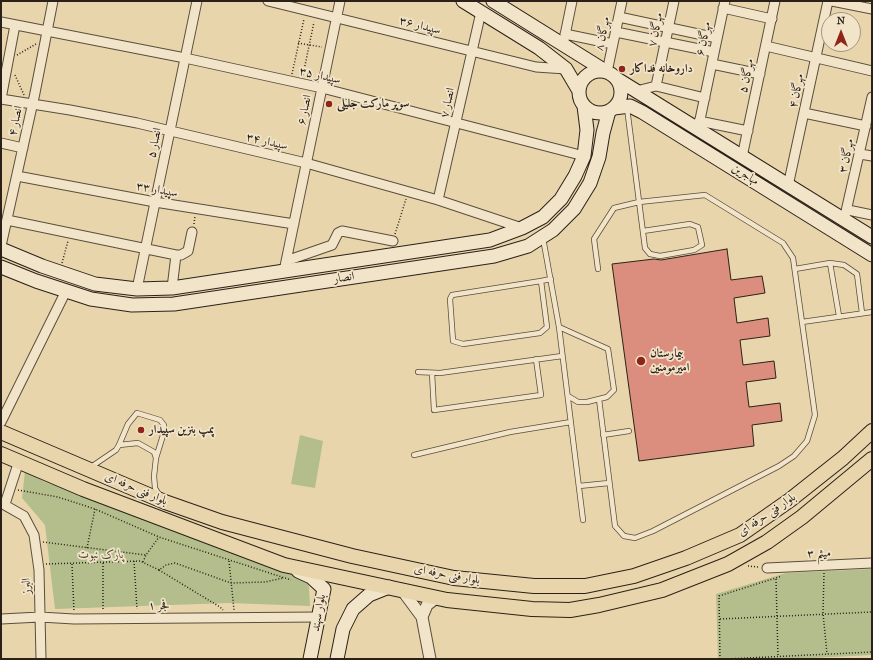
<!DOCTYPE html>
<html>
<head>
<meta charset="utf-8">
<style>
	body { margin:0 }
	#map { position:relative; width:873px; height:660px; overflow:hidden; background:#e9d5ac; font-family:"IM FELL French Canon",serif }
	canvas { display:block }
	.frame { position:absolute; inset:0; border:2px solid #2b2118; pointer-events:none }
	.north { position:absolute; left:821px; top:12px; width:40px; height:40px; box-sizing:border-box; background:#f1e4c9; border:1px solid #a29682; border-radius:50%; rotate:0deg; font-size:11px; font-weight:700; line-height:16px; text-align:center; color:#2b2118 }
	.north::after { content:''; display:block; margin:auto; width:14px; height:18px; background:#8f2418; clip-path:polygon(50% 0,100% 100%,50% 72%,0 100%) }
</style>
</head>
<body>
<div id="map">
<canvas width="873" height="660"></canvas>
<div class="frame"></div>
<div class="north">N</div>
</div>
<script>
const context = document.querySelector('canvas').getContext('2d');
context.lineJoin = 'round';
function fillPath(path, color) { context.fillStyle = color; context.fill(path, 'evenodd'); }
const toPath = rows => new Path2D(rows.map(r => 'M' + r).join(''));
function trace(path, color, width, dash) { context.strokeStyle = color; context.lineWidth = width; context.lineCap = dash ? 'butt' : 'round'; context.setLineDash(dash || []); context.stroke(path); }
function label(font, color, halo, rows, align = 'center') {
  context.font = font + ' "IM FELL French Canon",Amiri,serif'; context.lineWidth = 3.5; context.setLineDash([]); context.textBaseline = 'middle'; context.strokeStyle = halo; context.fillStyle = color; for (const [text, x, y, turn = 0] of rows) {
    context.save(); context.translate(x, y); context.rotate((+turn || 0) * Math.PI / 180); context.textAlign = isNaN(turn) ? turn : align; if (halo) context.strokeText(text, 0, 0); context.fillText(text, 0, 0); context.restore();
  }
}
const green = toPath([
	[300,435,323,441,315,488,291,484],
	[25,471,45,482,298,568,309,587,310,606,229,603,55,609,45,525,22,498],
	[872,569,872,655,793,659,718,659,716,594,786,573]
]);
const building = toPath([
	[727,249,731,280,762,276,765,293,734,298,737,323,768,318,770,336,740,340,743,365,774,361,776,378,746,382,749,407,780,403,782,421,752,425,754,446,639,461,612,264,654,259,661,260,727,249]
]);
const path = toPath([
	[298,43,322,47],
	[17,55,36,44],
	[292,74,304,19],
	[15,75,24,95],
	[303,75,314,22],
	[194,224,195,216],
	[395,234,406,199],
	[62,263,68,241],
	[18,490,58,497,95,509,159,537,291,580],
	[43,542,146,555,159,537],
	[87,548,95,509],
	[134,561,137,609],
	[229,561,234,610],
	[143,562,146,555],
	[103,563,103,611],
	[46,564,140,561,159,570,166,565,175,563,231,583,265,582,283,578],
	[72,564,74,612],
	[748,566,758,567],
	[159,570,220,607,223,610],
	[824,573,823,613,827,654],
	[776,579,778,657],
	[720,619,872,612],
	[720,659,719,596,782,576],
	[726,659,872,652]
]);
const service = toPath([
	[627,108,645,248,650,254,660,256,694,250,702,245,698,227,690,224,643,231],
	[543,238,559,327,583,520],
	[830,263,839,316],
	[598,269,594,239,614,208,639,202,705,195,783,243,793,258,815,415,807,441,794,456,779,466,653,531,635,538,624,536,615,526,599,399],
	[795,269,830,263,844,265,857,274,862,313],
	[541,281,547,327,540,333,463,344,453,341,450,299,452,295,541,281,551,279],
	[802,322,872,312],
	[559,327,608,349,614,390,607,397,587,402,578,402,568,396],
	[418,372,440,373,562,356],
	[432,373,434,410,541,395,536,359],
	[603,435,629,431],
	[119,445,138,443,154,452,156,458],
	[414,455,510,432,571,422],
	[91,467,116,450,119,445,128,424,137,413,160,420,164,425,164,432,156,458,154,476,155,488,159,495],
	[579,486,609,483]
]);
const minor = toPath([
	[268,1,536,67,566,69],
	[832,1,872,9],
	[723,8,772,19],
	[619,17,717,38],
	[1,22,185,58,322,88,584,156],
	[616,32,714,52],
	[565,34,613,44],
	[564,40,572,1],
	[766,46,872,71],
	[712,64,760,74],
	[607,72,622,1],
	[656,86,674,1],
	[636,91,656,86,705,98],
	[1,99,70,110,137,123,306,163,438,200,522,228],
	[1,99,15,25],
	[804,113,866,126],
	[699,121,748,131],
	[698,129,725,1],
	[1,143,23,148],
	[860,154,872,156],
	[742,157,775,1],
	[17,176,155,202,294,224],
	[788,186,828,1],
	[438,200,481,12],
	[848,210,872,215],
	[7,220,176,255,181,255,188,251,192,232],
	[844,220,872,97],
	[1,246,35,93,53,1],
	[286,261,332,245,338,233,342,231,393,241],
	[284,271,340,1],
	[172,288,176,255],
	[137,289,197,1],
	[1,422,66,291],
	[1,503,24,516,34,535,39,570,41,659],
	[5,504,19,461],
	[767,568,872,563],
	[1,619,40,617,74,619,318,617]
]);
const tertiary = toPath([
	[402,590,422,617,430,659],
	[422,617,427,605,436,598,441,599]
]);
const secondary = toPath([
	[463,1,539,48,566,69,579,91],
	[493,1,607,72],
	'579 92a21 21 0 1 1 42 0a21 21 0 1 1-42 0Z',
	[617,79,872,237],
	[614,108,630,106,642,112,872,255],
	[1,249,42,266,95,284,137,289,172,288,490,240,522,228,543,217,561,199,575,176,584,156,587,130,584,106],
	[1,267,36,281,91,299,132,305,174,304,494,256,528,246,553,230,574,209,590,183,599,157,603,133,609,111],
	[298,571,311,577,324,589,310,659],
	[337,659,343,629,353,609,369,595,389,587]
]);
const primary = toPath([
	[1,432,165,502,222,522,352,556,454,578,534,586,585,586,634,576,686,558,740,535,790,500,843,458,872,431],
	[1,454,83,489,284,565,447,600,532,609,570,610,599,605,662,590,728,564,767,542,802,517,872,459]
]);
const markers = [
	[622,69,4,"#8f2418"],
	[329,104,4,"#8f2418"],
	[641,361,5,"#8f2418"],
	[141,430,4,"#8f2418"]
];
const streetNames = [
	["سپیدار ۳۶",420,26,14],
	["مهرگان ۷",656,30,-78],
	["مهرگان ۸",603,34,-78],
	["مهرگان ۶",704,39,-78],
	["سپیدار ۳۵",320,76,13],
	["مهرگان ۵",747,76,-78],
	["مهرگان ۴",797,91,-78],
	["انصار ۷",448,103,-77],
	["انصار ۶",305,110,-78],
	["انصار ۴",16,121,-78],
	["سپیدار ۳۴",267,142,13],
	["انصار ۵",155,143,-78],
	["مهرگان ۳",847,156,-78],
	["مهاجرین",745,175,32],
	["سپیدار ۳۳",157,190,10],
	["انصار",344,278,-9],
	["بلوار فنی حرفه ای",136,489,23],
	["بلوار فنی حرفه ای",767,515,-34],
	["میثم ۳",819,554,-3],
	["بلوار فنی حرفه ای",447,575,10],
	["البرز",27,586,-92],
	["فجر ۱",159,606,-1],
	["بلوار سهند",319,613,-80]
];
const poiNames = [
	["داروخانه فداکار",630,69],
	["سوپر مارکت جلیلی",337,104],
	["بیمارستان",650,354],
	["امیرمومنین",650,368],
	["پمپ بنزین سپیدار",149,430]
];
const parkNames = [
	["پارک نبوت",101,555]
];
fillPath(green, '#b3be8c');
fillPath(building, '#db8e7e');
trace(building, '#2b2118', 1);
trace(service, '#5a4e3d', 6);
trace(minor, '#5a4e3d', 11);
trace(tertiary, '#5a4e3d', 13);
trace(secondary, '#2b2118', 15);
trace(primary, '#2b2118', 16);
trace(path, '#2b2118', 1.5, [1, 2]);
trace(service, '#f1e4c9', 4.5);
trace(minor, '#f1e4c9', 9);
trace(tertiary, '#f1e4c9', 11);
trace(secondary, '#f1e4c9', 13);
trace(primary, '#e9d5ac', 14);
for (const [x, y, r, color] of markers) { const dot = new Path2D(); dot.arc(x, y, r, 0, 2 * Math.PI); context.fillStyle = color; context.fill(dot); trace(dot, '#f1e4c9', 1.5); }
label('12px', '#2b2118', '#f1e4c9', streetNames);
label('bold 12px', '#2b2118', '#f1e4c9', poiNames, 'left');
label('italic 12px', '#4d4835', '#f1e4c9', parkNames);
</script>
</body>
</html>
